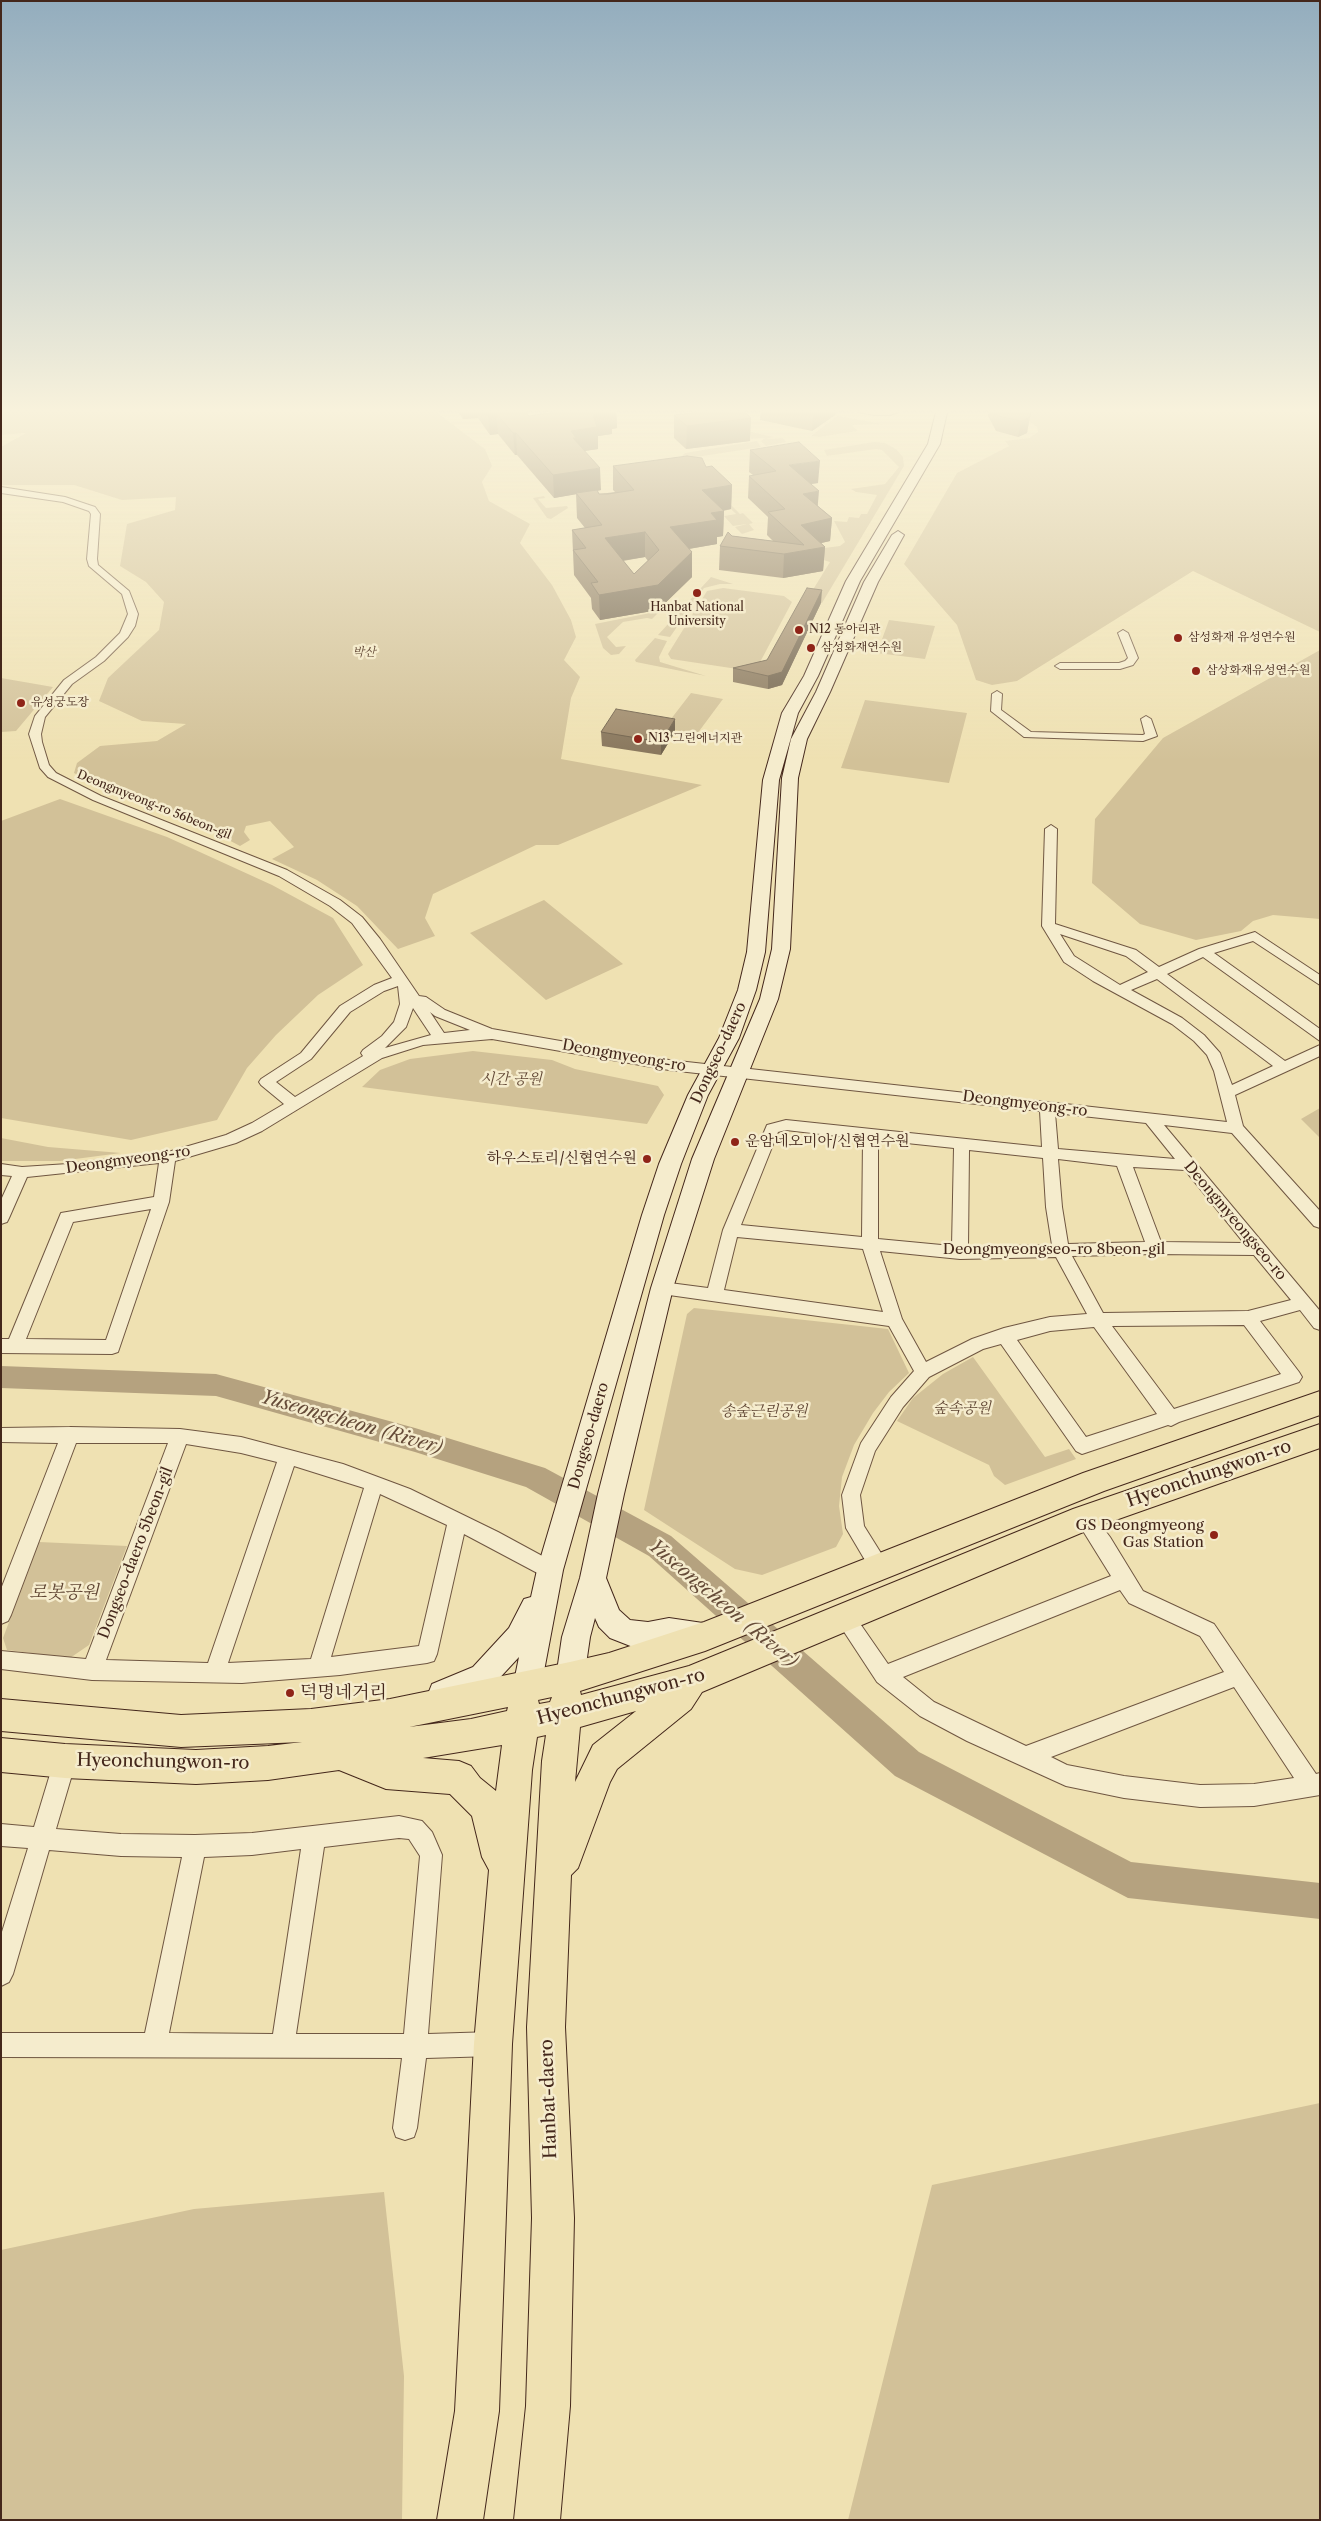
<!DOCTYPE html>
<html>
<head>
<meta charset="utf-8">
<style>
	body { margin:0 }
	#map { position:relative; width:1321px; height:2521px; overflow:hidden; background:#efe1b2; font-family:"Libre Caslon Text",serif }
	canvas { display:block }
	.frame { position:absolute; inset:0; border:2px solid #44271b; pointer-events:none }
</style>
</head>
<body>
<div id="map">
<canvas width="1321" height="2521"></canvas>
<div class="frame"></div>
</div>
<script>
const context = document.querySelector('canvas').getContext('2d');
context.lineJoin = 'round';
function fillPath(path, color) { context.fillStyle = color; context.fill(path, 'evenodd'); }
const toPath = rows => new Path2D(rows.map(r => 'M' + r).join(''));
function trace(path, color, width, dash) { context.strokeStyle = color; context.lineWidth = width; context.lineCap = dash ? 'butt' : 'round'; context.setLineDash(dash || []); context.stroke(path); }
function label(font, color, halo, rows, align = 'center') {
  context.font = font + ' "Libre Caslon Text","Noto Serif KR",serif'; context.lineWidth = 5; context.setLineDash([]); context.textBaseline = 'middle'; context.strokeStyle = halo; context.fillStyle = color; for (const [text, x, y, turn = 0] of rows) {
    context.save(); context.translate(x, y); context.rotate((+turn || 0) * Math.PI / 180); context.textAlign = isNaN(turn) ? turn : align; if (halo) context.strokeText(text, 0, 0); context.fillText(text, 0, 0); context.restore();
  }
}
const green = toPath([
	[1,408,431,408,485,449,492,466,482,482,489,501,530,524,520,543,552,585,571,620,576,637,564,660,580,677,571,698,561,759,702,785,558,845,536,845,433,894,425,918,435,936,398,949,357,906,317,880,272,859,294,847,270,821,246,826,244,832,250,840,240,846,208,829,105,789,74,773,77,763,100,746,157,741,186,724,142,721,99,701,108,678,159,630,164,602,146,582,120,566,127,524,175,510,176,497,122,500,74,485,1,485,1,447,26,433,1,435],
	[1010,408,1320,408,1320,632,1193,571,1017,681,992,685,976,680,957,625,904,564,957,473,1009,446,1005,441,1029,438,1038,432,1037,427],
	[837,416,883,424,852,425,858,431,819,437,811,436],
	[747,431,774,437,767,439,783,438,786,442,766,446,761,441,765,438,751,439,750,435,743,432],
	[757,441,761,447,690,458,682,456,685,453],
	[874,442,885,443,896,449,903,457,904,466,822,603,806,601,830,562,820,559,808,550,840,546,845,542,834,521,847,522,849,517,859,518,861,514,867,514,877,495,856,492,851,489,885,484,899,467,882,450,876,449,827,456,824,450],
	[544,496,545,498,538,499,546,508,567,506,568,508,551,519,547,518,533,498],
	[718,496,722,496,740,514,743,513,753,523,749,524,754,530,742,534,735,527,747,524,733,526,724,516,736,514],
	[711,577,733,584,720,584,704,588,670,637,658,635],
	[723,588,784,596,792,602,758,666,744,670,671,659,668,654,707,591],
	[660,611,652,619,647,618,623,622,607,637,616,647,626,646,619,654,611,655,603,648,595,624],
	[889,620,935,626,925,659,877,653],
	[655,638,667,641,659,657,660,662,706,676,636,662,635,660],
	[1320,650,1320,919,1273,915,1253,921,1241,931,1196,940,1140,924,1092,883,1095,819,1163,738],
	[1,678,53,687,16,731,1,732],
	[691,693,723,699,697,734,664,728],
	[865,700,967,713,949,783,841,768],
	[60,799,167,837,272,885,333,918,363,965,318,995,276,1035,247,1068,217,1120,131,1140,1,1118,1,821],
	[544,900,623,964,546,1000,470,933],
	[473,1051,552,1060,575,1069,658,1086,664,1095,647,1124,362,1087,380,1070,410,1059],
	[1320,1108,1320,1138,1301,1119],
	[1,1138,48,1147,121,1153,60,1161,2,1161],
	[694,1308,888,1329,909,1373,889,1392,873,1413,854,1445,842,1477,839,1506,843,1534,836,1547,762,1575,735,1569,644,1510,687,1314],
	[973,1357,1045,1457,1069,1449,1076,1459,1005,1485,994,1476,989,1465,897,1421,913,1398,943,1374],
	[39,1542,127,1546,89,1645,70,1658,7,1650,3,1638],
	[1320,2103,1320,2520,848,2520,932,2185],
	[384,2192,404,2376,402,2520,1,2520,1,2250,194,2209]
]);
const river = toPath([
	[1,1366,216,1374,415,1428,545,1468,671,1536,919,1752,1131,1862,1320,1883,1320,1919,1128,1898,895,1776,649,1556,526,1487,415,1452,216,1396,1,1388,1,1366]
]);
const street = toPath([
	[839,408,874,411,909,408,890,415,874,415,839,408],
	[1,487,65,497,95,507,100,514,97,559,98,565,129,591,138,614,135,626,128,637,104,661,72,684,45,717,41,734,42,742,49,765,56,773,101,796,287,870,340,900,362,917,380,939,419,996,426,997,445,1010,492,1029,669,1060,1227,1122,1214,1071,1207,1055,1194,1041,1172,1024,1093,981,1064,962,1042,926,1045,829,1051,825,1057,829,1055,924,1136,950,1159,967,1199,949,1255,932,1320,975,1320,985,1253,941,1214,953,1320,1029,1320,1041,1203,957,1167,974,1285,1061,1320,1045,1320,1056,1235,1095,1243,1126,1320,1211,1320,1228,1314,1226,1232,1133,1164,1125,1320,1311,1320,1330,1314,1328,1300,1310,1260,1321,1299,1372,1302,1377,1299,1382,1179,1422,1171,1426,1168,1425,1082,1454,1076,1451,1001,1344,983,1349,929,1377,903,1407,875,1451,860,1495,864,1526,889,1566,886,1572,879,1575,872,1572,846,1528,842,1495,861,1443,891,1397,914,1371,889,1326,662,1294,656,1292,654,1288,656,1284,662,1282,708,1288,723,1230,767,1125,786,1120,1042,1147,1040,1111,669,1070,492,1039,423,1045,382,1058,262,1131,236,1143,175,1161,169,1202,118,1352,112,1354,1,1353,1,1339,9,1339,61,1213,154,1197,159,1163,27,1177,9,1218,7,1222,1,1224,1,1200,12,1176,1,1175,1,1164,22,1167,68,1164,168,1152,226,1135,252,1123,284,1104,261,1085,259,1082,261,1079,301,1053,340,1006,374,985,392,978,352,923,330,906,279,876,93,800,48,777,40,768,29,734,35,716,64,680,96,657,120,633,128,614,122,594,89,566,87,559,91,514,89,511,63,502,1,493,1,487],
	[1060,934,1126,956,1148,972,1120,985,1074,956,1060,934],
	[1157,979,1273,1066,1232,1085,1220,1053,1204,1035,1182,1018,1131,990,1157,979],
	[398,986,400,1004,394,1022,382,1036,363,1050,361,1053,363,1056,295,1097,276,1082,311,1059,350,1012,384,991,398,986],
	[413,1008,431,1035,385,1048,406,1027,413,1008],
	[430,1012,435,1016,470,1030,444,1033,430,1012],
	[1055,1113,1146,1123,1175,1159,1058,1149,1055,1113],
	[786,1130,863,1139,862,1237,741,1225,778,1132,786,1130],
	[878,1140,954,1148,952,1246,878,1239,878,1140],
	[969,1150,1043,1158,1046,1207,1052,1245,968,1247,969,1150],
	[1058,1159,1117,1166,1145,1242,1068,1244,1062,1207,1058,1159],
	[1133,1167,1185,1170,1244,1243,1161,1242,1133,1167],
	[151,1209,106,1340,26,1339,73,1222,151,1209],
	[737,1237,863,1249,883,1312,724,1290,737,1237],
	[880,1251,960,1259,1056,1257,1087,1314,1050,1317,1004,1328,972,1339,926,1362,902,1319,880,1251],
	[1155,1254,1254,1255,1291,1300,1248,1311,1103,1313,1072,1256,1155,1254],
	[1244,1325,1281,1374,1174,1409,1112,1326,1244,1325],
	[1094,1327,1157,1414,1086,1437,1017,1340,1050,1331,1094,1327],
	[1123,630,1128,633,1138,658,1133,665,1120,669,1060,669,1055,666,1060,663,1119,663,1125,661,1128,658,1118,633,1123,630],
	[997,691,1002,694,1001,710,1031,732,1143,735,1145,734,1141,719,1146,716,1151,719,1157,736,1143,741,1024,737,991,711,992,694,997,691],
	[70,1427,180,1429,241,1437,343,1464,410,1489,498,1532,557,1564,560,1570,557,1576,550,1579,543,1576,464,1534,437,1654,434,1661,427,1663,340,1675,242,1683,92,1680,1,1669,1,1651,86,1659,168,1443,76,1443,11,1615,8,1621,1,1624,1,1589,58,1443,1,1442,1,1428,70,1427],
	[186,1444,241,1453,277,1462,208,1663,106,1660,186,1444],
	[294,1466,364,1488,311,1659,228,1663,294,1466],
	[380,1494,447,1525,419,1646,331,1657,380,1494],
	[1084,1510,1091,1512,1110,1537,1143,1591,1214,1624,1316,1774,1320,1773,1320,1795,1254,1806,1200,1807,1124,1798,1066,1786,967,1741,920,1716,877,1682,835,1618,838,1612,845,1609,852,1612,888,1664,1111,1576,1075,1518,1077,1512,1084,1510],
	[1120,1590,1129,1603,1200,1636,1224,1672,1026,1746,934,1702,903,1677,1120,1590],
	[1234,1687,1294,1778,1254,1784,1200,1785,1124,1776,1067,1765,1051,1757,1234,1687],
	[65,1751,72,1754,76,1761,56,1829,121,1834,195,1835,252,1833,399,1816,422,1821,432,1832,442,1855,428,2034,493,2032,501,2036,505,2044,501,2052,493,2056,426,2058,417,2128,414,2137,405,2140,396,2137,393,2128,402,2058,1,2057,1,2033,145,2033,182,1857,121,1856,49,1850,13,1974,9,1982,1,1986,1,1935,28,1848,1,1846,1,1824,34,1827,54,1761,58,1754,65,1751],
	[399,1838,409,1839,420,1856,404,2034,296,2034,324,1847,399,1838],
	[301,1849,273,2034,169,2033,204,1857,252,1855,301,1849]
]);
const secondary = toPath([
	[937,408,948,408,940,444,860,581,818,676,798,713,779,780,765,952,756,990,739,1038,708,1095,681,1164,664,1215,563,1570,541,1687,537,1696,527,1700,517,1696,513,1687,519,1657,493,1685,442,1707,432,1704,428,1694,432,1684,473,1667,509,1628,524,1599,531,1597,537,1570,642,1215,659,1164,688,1095,719,1038,738,990,747,952,763,780,782,713,804,676,846,581,928,444,937,408],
	[898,531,904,535,878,582,830,692,807,739,798,778,790,949,778,999,714,1159,673,1288,624,1494,606,1578,619,1610,630,1620,648,1622,669,1618,703,1623,713,1627,717,1636,713,1645,703,1649,669,1644,648,1648,633,1647,610,1638,599,1627,595,1618,590,1637,584,1678,580,1687,570,1691,560,1687,556,1678,562,1637,580,1578,598,1494,651,1288,692,1159,760,999,772,949,782,778,791,739,816,692,864,582,892,535,898,531]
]);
const primary = toPath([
	[1320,1391,1320,1415,1104,1491,705,1651,580,1691,581,1695,689,1666,1073,1509,1320,1424,1320,1448,1093,1528,702,1692,691,1709,617,1769,610,1782,578,1868,571,1875,565,2027,574,2218,570,2406,560,2520,514,2520,526,2406,532,2218,527,2027,542,1761,546,1735,537,1737,532,1770,512,2044,499,2411,483,2520,437,2520,455,2411,474,2044,489,1870,482,1857,472,1816,450,1794,386,1789,339,1770,268,1780,196,1784,65,1778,1,1772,1,1738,65,1744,196,1750,268,1746,302,1742,181,1747,1,1731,1,1699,181,1715,311,1709,390,1699,570,1662,609,1653,704,1622,1083,1473,1320,1391],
	[552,1697,550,1702,539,1704,538,1700,552,1697],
	[508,1707,507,1711,471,1719,409,1727,508,1707],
	[636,1711,593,1745,575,1782,580,1727,636,1711],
	[502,1745,496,1791,480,1778,471,1766,459,1761,423,1758,502,1745]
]);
const wall = toPath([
	[455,408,523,408,529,416,555,412,554,408,616,408,617,428,612,429,612,434,598,436,598,449,585,451,601,490,597,491,599,494,615,492,613,490,613,466,706,467,732,485,731,509,723,511,724,511,723,536,717,537,717,544,689,549,692,552,692,577,658,610,600,620,592,609,591,598,574,575,572,530,585,528,577,518,576,494,554,498,517,455,515,455,498,434,490,435,478,418,463,419],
	[645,557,648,561,634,574,623,561],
	[761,408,836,408,835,415,812,431,760,420],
	[989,408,1031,408,1027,433,1018,437,996,431,988,416],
	[674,415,750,441,686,449,674,438],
	[750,450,818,483,810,484,818,506,832,518,830,541,821,543,825,547,823,571,783,578,719,570,720,546,732,536,773,541,767,535,768,517,748,498,749,476,753,475,749,472],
	[821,603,782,685,768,689,733,682,733,668,767,660],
	[601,732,675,732,661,755,602,746]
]);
const shadedWall = toPath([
	[462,408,477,408,478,418,463,419],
	[607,408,616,408,617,428,612,429,612,434,598,436,598,449,577,452,571,431,593,415],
	[814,408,836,408,835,415,812,431],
	[496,413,498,434,490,435,488,414],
	[1030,417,1027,433,1018,437,1021,421],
	[751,418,750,441,686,449,687,426],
	[513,433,516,433,517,455,515,455],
	[820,461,818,483,788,487,789,465],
	[600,468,601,490,554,498,553,475],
	[732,485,731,509,702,514,702,490],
	[819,491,817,514,803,494],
	[724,511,723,536,717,537,717,544,670,552,670,527,711,513],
	[832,518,830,541,804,547,801,525],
	[645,532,645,557,606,563,605,538],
	[825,547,823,571,783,578,784,554],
	[692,552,692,577,658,610,600,620,599,595],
	[822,590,821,603,782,685,768,689,768,676],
	[675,719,675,732,661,755,661,742]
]);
const building = toPath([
	[484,408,523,408,529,416,562,411,559,408,608,408,612,412,593,415,597,427,571,431,576,438,573,438,600,468,553,475,516,433,513,433,496,413,488,414,484,408],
	[704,408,741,408,751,418,687,426,674,415,699,412,704,408],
	[994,408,1031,408,1030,417,1021,421,998,416,994,408],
	[799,442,820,461,789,465,819,491,803,494,832,518,801,525,825,547,784,554,720,546,728,532,732,536,804,545,768,512,785,509,749,476,776,471,750,450,799,442],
	[687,456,702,458,706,467,712,466,732,485,702,490,724,511,711,513,717,520,670,527,692,552,658,585,599,595,591,583,598,582,573,550,586,548,572,530,602,525,576,493,597,490,599,494,608,494,634,490,613,466,687,456],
	[645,532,659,550,634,574,605,538,645,532],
	[807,588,822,590,782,672,768,676,733,668,767,660,807,588],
	[616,709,675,719,661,742,601,732,616,709]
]);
const markers = [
	[697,593,5,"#8f2418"],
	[799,630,5,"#8f2418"],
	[1178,638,5,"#8f2418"],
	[811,648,5,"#8f2418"],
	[1196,671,5,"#8f2418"],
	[21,703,5,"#8f2418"],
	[638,739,5,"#8f2418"],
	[735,1142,5,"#8f2418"],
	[647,1159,5,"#8f2418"],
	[1214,1535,5,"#8f2418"],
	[290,1693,5,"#8f2418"]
];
const farPoinames = [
	["Hanbat National",697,608,"center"],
	["University",697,622,"center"],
	["N12 동아리관",809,630],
	["삼성화재 유성연수원",1188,638],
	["삼성화재연수원",821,648],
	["삼상화재유성연수원",1206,671],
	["유성궁도장",31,703],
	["N13 그린에너지관",648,739]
];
const farParknames = [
	["박산",364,653]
];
const farStreetnames = [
	["Deongmyeong-ro 56beon-gil",154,805,22]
];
const streetNames = [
	["Dongseo-daero",719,1053,-65],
	["Deongmyeong-ro",624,1056,10],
	["Deongmyeong-ro",1025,1104,7],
	["Deongmyeong-ro",128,1160,-8],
	["Deongmyeongseo-ro",1235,1221,50],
	["Deongmyeongseo-ro 8beon-gil",1054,1250],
	["Dongseo-daero",589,1436,-74],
	["Dongseo-daero 5beon-gil",136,1553,-69]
];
const parkNames = [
	["시간 공원",511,1080],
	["숲속공원",962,1409],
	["송숲근린공원",764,1412]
];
const poiNames = [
	["운암네오미아/신협연수원",745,1142,"left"],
	["하우스토리/신협연수원",637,1159],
	["GS Deongmyeong",1204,1526],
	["Gas Station",1204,1543]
];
const nearStreetnames = [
	["Hyeonchungwon-ro",1209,1474,-19],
	["Hyeonchungwon-ro",621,1697,-15],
	["Hyeonchungwon-ro",163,1762,1],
	["Hanbat-daero",549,2099,-92]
];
const nearParknames = [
	["로봇공원",64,1593]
];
const nearPoinames = [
	["덕명네거리",300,1693]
];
const nearWaternames = [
	["Yuseongcheon (River)",352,1423,16],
	["Yuseongcheon (River)",723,1604,40]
];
fillPath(green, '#d2c198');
fillPath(river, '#b5a27f');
trace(street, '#6f5641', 2);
trace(secondary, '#44271b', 2);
trace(primary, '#44271b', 2);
fillPath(street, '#f5eccd');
fillPath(secondary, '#f5eccd');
fillPath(primary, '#efe1b2');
fillPath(wall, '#87755b');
fillPath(shadedWall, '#6e5f4a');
fillPath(building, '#9d886a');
trace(building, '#6e5f4a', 1);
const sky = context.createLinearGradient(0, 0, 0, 761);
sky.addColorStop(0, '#93adbe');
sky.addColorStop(0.54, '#f8f2dc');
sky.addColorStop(1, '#f8f2dc00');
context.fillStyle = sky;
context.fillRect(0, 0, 1321, 761);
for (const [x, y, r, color] of markers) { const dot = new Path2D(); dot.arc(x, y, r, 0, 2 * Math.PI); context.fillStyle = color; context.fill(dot); trace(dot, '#f5eccd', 2); }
label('12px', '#44271b', '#f5eccd', farPoinames, 'left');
label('italic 12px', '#604634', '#f5eccd', farParknames);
label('12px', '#44271b', '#f5eccd', farStreetnames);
label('15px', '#44271b', '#f5eccd', streetNames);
label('italic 15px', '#604634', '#f5eccd', parkNames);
label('15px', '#44271b', '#f5eccd', poiNames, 'right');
label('18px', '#44271b', '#f5eccd', nearStreetnames);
label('italic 18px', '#604634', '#f5eccd', nearParknames);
label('18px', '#44271b', '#f5eccd', nearPoinames, 'left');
label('italic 19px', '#664c39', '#f5eccd', nearWaternames);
</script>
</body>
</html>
